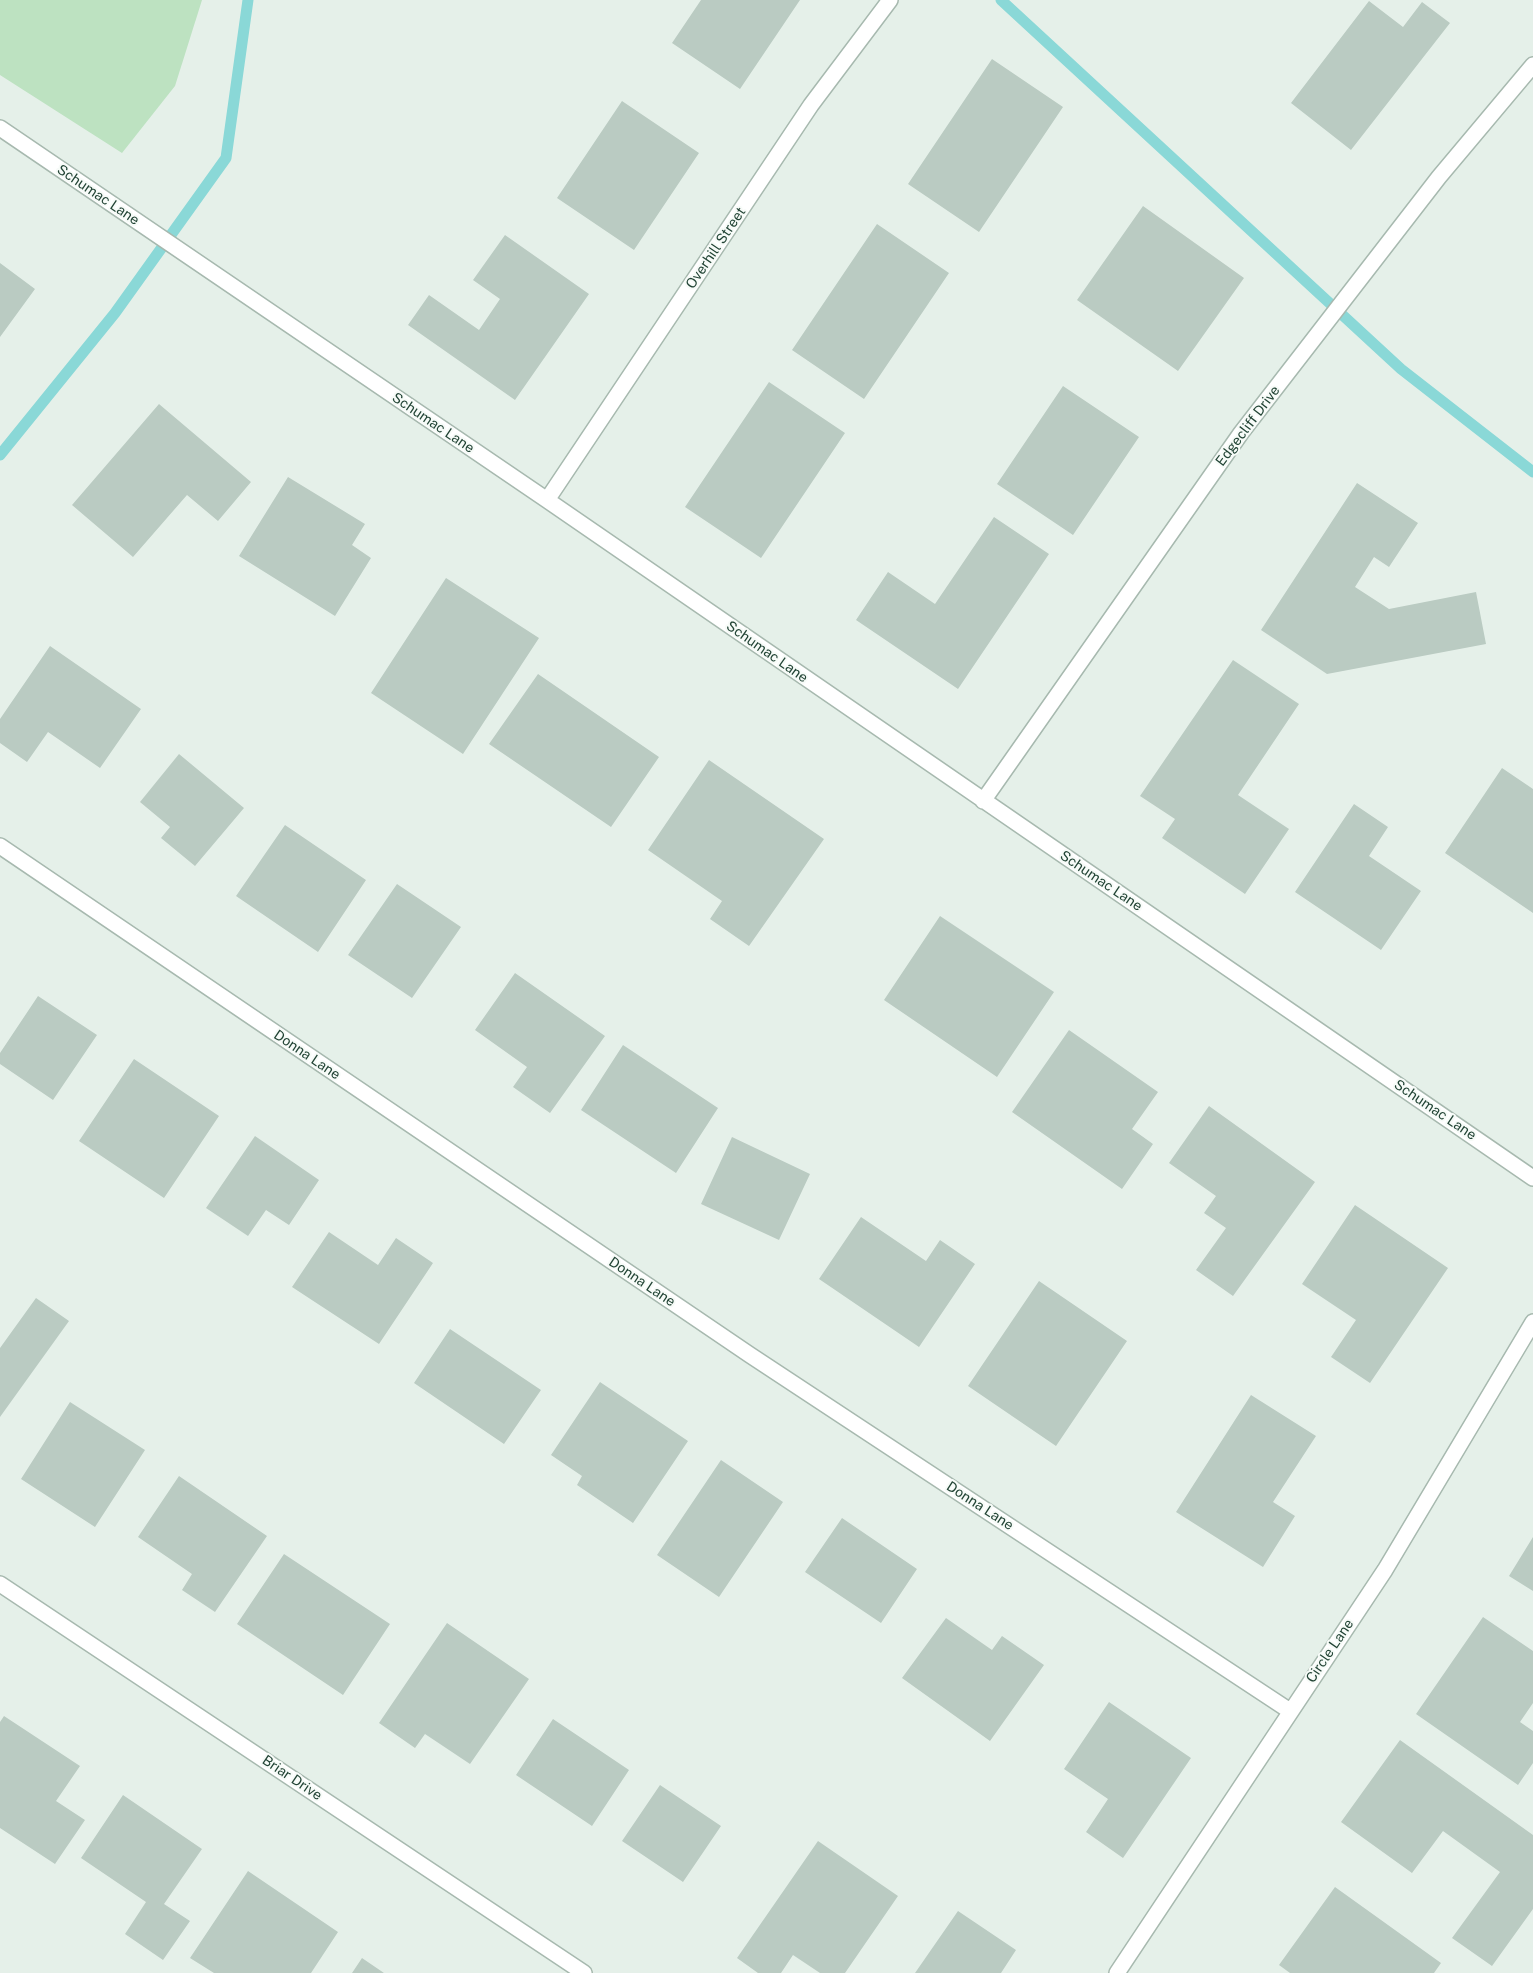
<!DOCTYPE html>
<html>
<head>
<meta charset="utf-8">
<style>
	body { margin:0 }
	canvas { display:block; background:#e5f0e9 }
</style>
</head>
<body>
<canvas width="1533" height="1973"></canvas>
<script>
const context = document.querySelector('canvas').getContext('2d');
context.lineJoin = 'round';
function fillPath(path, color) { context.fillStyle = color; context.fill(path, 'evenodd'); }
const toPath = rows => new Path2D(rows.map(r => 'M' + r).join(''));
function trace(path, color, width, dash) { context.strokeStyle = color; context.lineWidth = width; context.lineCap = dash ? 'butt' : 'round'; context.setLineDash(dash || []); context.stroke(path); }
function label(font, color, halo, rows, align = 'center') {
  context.font = font + ' "Public Sans",sans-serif'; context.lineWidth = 4; context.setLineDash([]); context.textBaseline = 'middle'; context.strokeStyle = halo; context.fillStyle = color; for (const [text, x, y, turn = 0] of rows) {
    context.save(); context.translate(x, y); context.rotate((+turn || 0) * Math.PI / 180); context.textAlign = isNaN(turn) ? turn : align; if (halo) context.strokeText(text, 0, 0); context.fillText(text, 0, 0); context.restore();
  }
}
const green = toPath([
	[0,0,202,0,175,86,122,153,0,75]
]);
const stream = toPath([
	[1001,0,1401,369,1533,472],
	[0,455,115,313,226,158,248,0]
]);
const building = toPath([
	[701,0,800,0,740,89,672,43],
	[1369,1,1403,27,1422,2,1450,23,1351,150,1291,103],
	[992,59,1063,107,979,232,908,184],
	[622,101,699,153,634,250,557,198],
	[1143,206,1244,278,1178,371,1077,300],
	[877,224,949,273,864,399,792,350],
	[505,235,589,294,515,400,408,325,429,295,479,330,500,299,473,280],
	[0,263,35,289,0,337],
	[769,382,845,433,761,558,685,507],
	[1063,386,1139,437,1073,535,997,484],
	[159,404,251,482,218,521,187,495,133,557,72,505],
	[288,477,365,524,352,545,371,558,335,616,239,556],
	[1357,483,1418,523,1389,567,1374,557,1355,587,1389,609,1476,592,1486,644,1327,674,1261,630],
	[994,517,1049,554,958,689,856,620,888,572,935,604],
	[446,578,539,638,463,754,371,693],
	[50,646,141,709,100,768,48,732,27,762,0,743,0,719],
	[1233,660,1299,704,1238,795,1289,829,1245,894,1162,838,1175,819,1140,796],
	[538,674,659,757,611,827,489,744],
	[179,754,244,808,195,866,161,838,170,827,140,802],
	[709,760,824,839,749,946,710,919,722,901,648,850],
	[1502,768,1533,789,1533,913,1445,853],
	[1354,804,1388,827,1369,856,1421,891,1381,950,1295,892],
	[285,825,366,880,318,952,236,896],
	[397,884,461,927,412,998,348,955],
	[940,916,1054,992,997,1077,884,1000],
	[515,973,605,1036,550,1113,513,1087,527,1067,475,1030],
	[38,996,97,1035,53,1100,0,1064,0,1053],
	[1069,1030,1158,1092,1132,1129,1153,1144,1122,1189,1012,1112],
	[623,1045,718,1108,676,1173,581,1110],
	[134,1059,219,1116,164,1198,79,1141],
	[1209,1106,1315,1182,1233,1296,1196,1270,1226,1228,1204,1213,1216,1196,1169,1163],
	[255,1136,319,1180,289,1225,266,1210,248,1236,206,1208],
	[732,1137,810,1174,779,1240,701,1204],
	[1355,1205,1448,1268,1370,1383,1331,1357,1356,1320,1302,1284],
	[861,1217,926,1261,940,1240,975,1264,919,1347,819,1279],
	[329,1232,378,1265,396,1238,433,1263,379,1344,292,1287],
	[1039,1281,1127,1341,1056,1446,968,1386],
	[36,1298,69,1321,0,1417,0,1348],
	[450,1329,541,1390,504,1444,414,1383],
	[600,1382,688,1441,633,1523,577,1485,582,1476,551,1455],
	[1251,1395,1316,1436,1273,1502,1295,1516,1263,1567,1176,1512],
	[70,1402,145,1450,95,1527,21,1479],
	[721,1460,783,1502,719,1597,657,1555],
	[179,1476,267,1536,215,1612,182,1590,192,1574,138,1537],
	[842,1518,917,1569,881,1623,805,1572],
	[1533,1537,1533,1591,1509,1576],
	[284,1554,390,1624,343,1695,237,1624],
	[1483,1617,1533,1651,1533,1703,1520,1722,1533,1731,1533,1763,1518,1785,1416,1714],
	[946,1618,992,1650,1002,1636,1044,1665,990,1741,902,1678],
	[447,1623,529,1679,470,1764,425,1734,415,1748,379,1723],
	[1109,1702,1191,1758,1123,1858,1086,1832,1108,1799,1064,1769],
	[4,1716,80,1766,56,1801,85,1820,55,1864,0,1828,0,1722],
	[553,1719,629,1770,592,1826,516,1775],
	[1400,1740,1533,1835,1533,1909,1492,1966,1452,1938,1500,1872,1443,1831,1412,1873,1341,1822],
	[660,1785,721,1826,683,1882,622,1841],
	[123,1795,202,1849,164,1904,190,1921,163,1960,125,1934,146,1902,81,1858],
	[818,1841,898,1896,845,1973,820,1973,793,1955,781,1973,758,1973,737,1958],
	[248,1871,338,1932,311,1973,214,1973,190,1958],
	[1335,1887,1441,1963,1434,1973,1290,1973,1279,1965],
	[958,1911,1016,1950,1001,1973,915,1973],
	[362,1958,384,1973,352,1973]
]);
const minor = toPath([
	[0,128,547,500,1533,1178],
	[547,500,811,105,890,0],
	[983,801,1241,433,1439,177,1533,65],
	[0,846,750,1355,1290,1711],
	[0,1584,584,1973],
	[1117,1973,1385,1570,1533,1322]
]);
const streetNames = [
	["Schumac Lane",98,195,34],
	["Overhill Street",716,248,-56],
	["Schumac Lane",433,423,34],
	["Edgecliff Drive",1248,426,-53],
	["Schumac Lane",767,652,35],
	["Schumac Lane",1101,881,34],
	["Donna Lane",307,1055,34],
	["Schumac Lane",1435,1110,34],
	["Donna Lane",642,1282,34],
	["Donna Lane",980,1506,33],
	["Circle Lane",1330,1651,-56],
	["Briar Drive",292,1778,34]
];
fillPath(green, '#bde2c1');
trace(stream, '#8ad8d7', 11);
fillPath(building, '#bacbc2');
trace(minor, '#a7b9af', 18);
trace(minor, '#fff', 15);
label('14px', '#224435', '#f7fbf8', streetNames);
</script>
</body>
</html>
